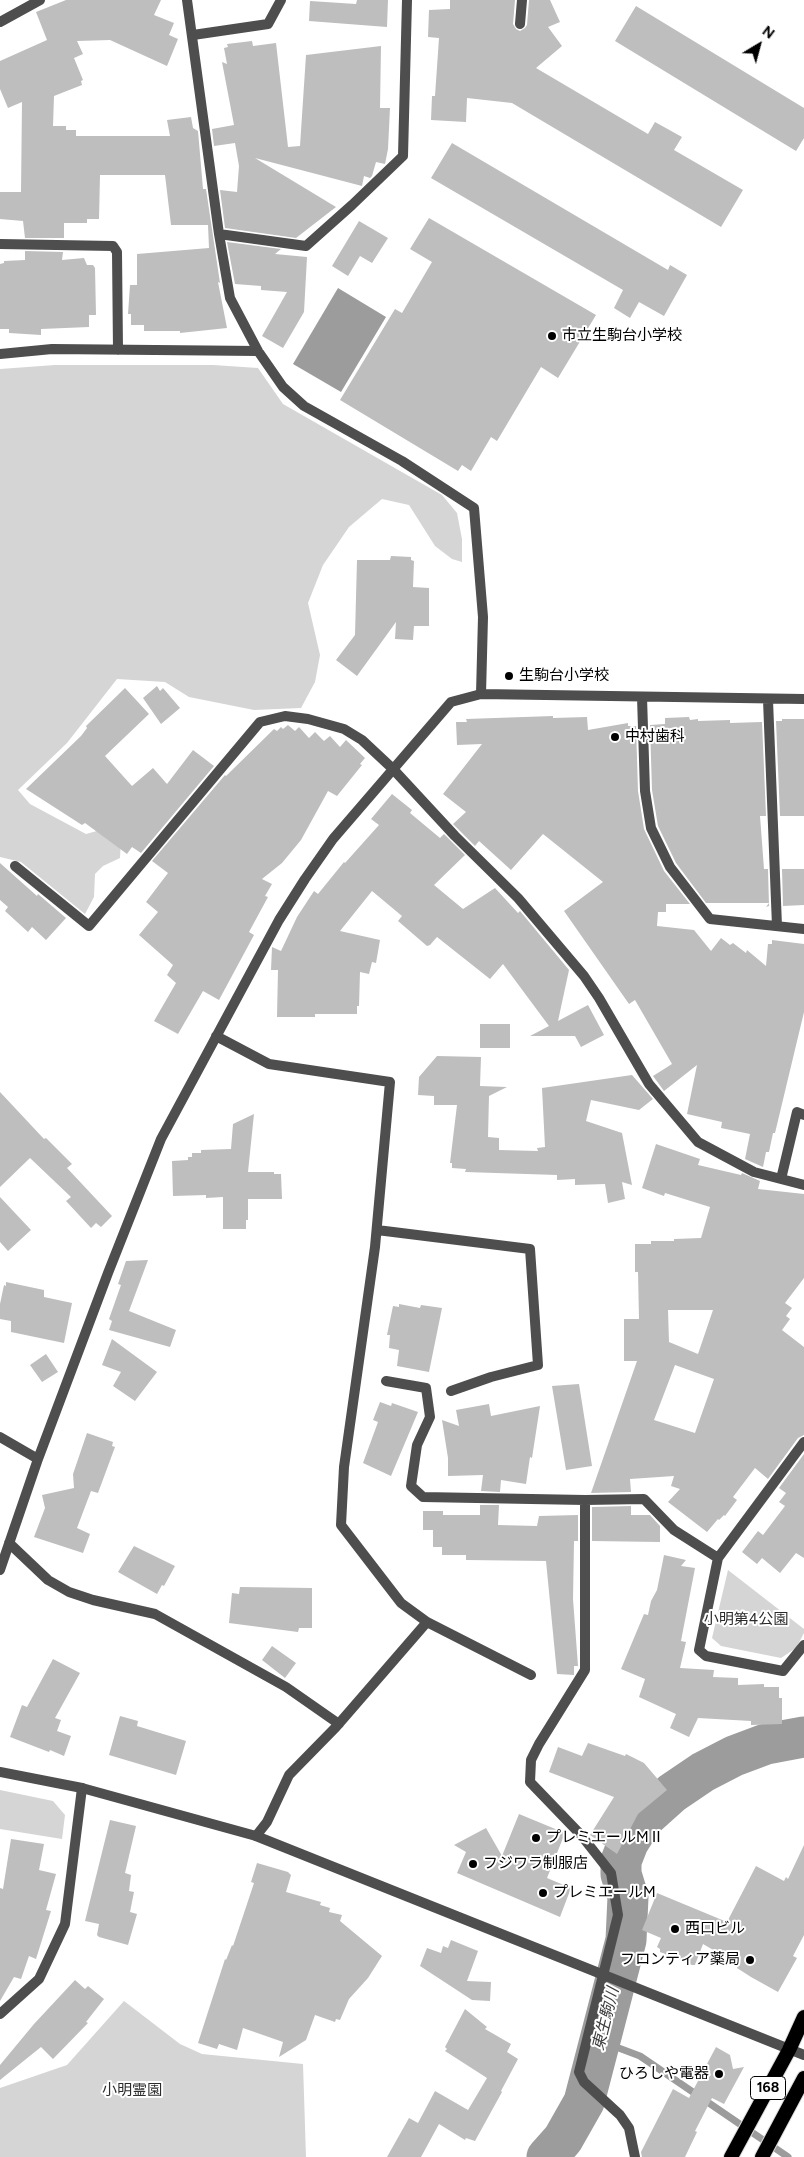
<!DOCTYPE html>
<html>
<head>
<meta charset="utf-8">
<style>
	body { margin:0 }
	#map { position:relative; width:804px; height:2157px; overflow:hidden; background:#fff; font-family:Figtree,sans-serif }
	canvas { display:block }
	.north { position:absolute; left:734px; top:20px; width:50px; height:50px; -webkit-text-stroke:4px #fff; paint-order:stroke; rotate:37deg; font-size:14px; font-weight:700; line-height:20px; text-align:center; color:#000 }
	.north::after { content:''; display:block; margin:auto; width:18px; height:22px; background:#000; clip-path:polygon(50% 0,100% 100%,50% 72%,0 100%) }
</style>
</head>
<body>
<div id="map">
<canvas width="804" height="2157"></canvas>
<div class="north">N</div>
</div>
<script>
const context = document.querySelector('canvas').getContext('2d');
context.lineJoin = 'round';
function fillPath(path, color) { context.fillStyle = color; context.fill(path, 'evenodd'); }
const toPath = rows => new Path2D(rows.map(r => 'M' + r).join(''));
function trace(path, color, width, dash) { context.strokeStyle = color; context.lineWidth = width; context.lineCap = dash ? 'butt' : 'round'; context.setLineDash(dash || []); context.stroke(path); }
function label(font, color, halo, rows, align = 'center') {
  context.font = font + ' Figtree,"Noto Sans JP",sans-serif'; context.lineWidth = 4; context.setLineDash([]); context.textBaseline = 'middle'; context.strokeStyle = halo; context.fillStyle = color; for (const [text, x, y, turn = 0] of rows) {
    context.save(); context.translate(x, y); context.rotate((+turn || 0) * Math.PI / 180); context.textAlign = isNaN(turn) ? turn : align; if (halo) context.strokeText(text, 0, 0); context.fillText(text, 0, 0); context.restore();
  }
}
const green = toPath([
	[55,365,213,365,258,368,283,404,442,495,457,513,462,539,462,562,452,559,435,546,409,505,382,499,349,527,323,565,308,603,320,655,315,682,301,708,254,710,189,697,165,682,117,679,67,743,18,790,30,804,86,834,104,829,121,839,120,858,103,866,95,874,94,897,85,914,21,862,0,857,0,369],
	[728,1570,804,1629,804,1633,796,1648,781,1658,721,1646,712,1638],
	[0,1790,53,1801,65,1815,62,1839,0,1829],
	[124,2001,180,2044,202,2054,303,2064,306,2157,0,2157,0,2088,67,2065]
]);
const water = toPath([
	[338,288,386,317,341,392,293,364]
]);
const stream = toPath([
	[600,2041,640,2056,788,2157]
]);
const river = toPath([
	[547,2157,563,2139,584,2102,626,1940,628,1897,621,1874,621,1861,628,1843,643,1819,672,1793,703,1772,734,1756,766,1744,804,1737]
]);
const building = toPath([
	[66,0,161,0,154,15,174,23,169,35,178,39,167,66,110,40,77,41,83,54,74,58,83,80,81,81,82,85,54,96,53,126,66,126,66,130,76,130,76,136,170,136,167,120,191,117,193,128,198,131,203,189,206,189,220,283,218,282,227,328,180,333,180,331,144,331,144,325,131,325,131,314,128,314,130,285,137,285,137,254,209,248,208,225,171,225,165,175,100,175,99,219,87,219,87,223,64,223,64,238,25,238,23,221,0,219,0,192,21,192,22,102,8,108,0,89,0,61,47,40,36,12],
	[357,0,388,0,387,27,309,21,310,1,356,4],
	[450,0,515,0,513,24,516,29,520,31,525,28,527,25,529,0,550,0,560,22,548,27,562,46,536,68,648,134,655,122,682,137,674,150,743,190,721,227,512,103,467,98,466,122,431,120,432,96,435,96,439,38,428,37,429,10,450,9],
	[636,6,804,108,804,138,796,151,615,41],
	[252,41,253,46,276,43,288,147,300,146,306,55,381,46,380,108,390,108,388,149,385,164,376,162,372,176,370,178,364,176,362,186,255,158,336,207,296,238,225,228,220,190,237,192,239,166,235,143,214,146,212,129,234,125,222,62,227,64,224,48,228,47,227,44],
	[452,143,668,270,670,265,687,275,664,316,639,302,630,318,614,308,623,290,431,178],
	[429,218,596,315,558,378,541,367,497,441,491,437,471,471,462,465,458,471,340,400,395,309,402,313,432,262,410,249],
	[359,221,388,238,372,263,360,256,348,276,332,266],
	[227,242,281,249,275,254,307,257,304,312,283,348,262,336,287,292,261,290,261,286,235,284],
	[25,251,63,252,62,260,84,258,87,265,93,265,95,268,96,315,89,315,89,327,41,329,41,335,9,333,9,329,0,329,0,264,4,263,4,261,25,260],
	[391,556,411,557,411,560,414,561,413,587,429,588,429,626,414,626,413,640,395,639,396,622,357,676,336,660,355,635,357,560,390,560],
	[157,686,160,691,163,688,180,708,161,724,143,698],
	[125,688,149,714,105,756,132,786,153,768,167,784,193,750,214,766,141,853,132,847,127,854,85,823,82,825,26,789,81,736,87,728,86,726],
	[553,716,553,718,587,717,588,730,628,723,628,726,636,726,638,791,644,829,664,871,690,904,666,904,666,912,658,912,657,926,694,930,711,951,721,938,730,945,733,943,746,953,747,950,766,966,768,944,772,944,772,940,804,944,804,1012,775,1133,773,1133,769,1152,766,1152,763,1167,745,1159,750,1134,721,1128,722,1122,687,1114,697,1065,664,1091,653,1076,672,1064,635,1000,629,1004,564,911,603,882,543,834,511,870,479,841,475,846,453,824,466,812,443,794,482,744,457,745,456,722,467,722,466,719],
	[689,717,690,720,698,719,698,721,730,720,730,723,762,722,766,816,760,816,764,869,768,869,769,906,766,907,769,903,706,903,676,863,658,826,652,790,650,725,665,724,665,718],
	[782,719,804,719,804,816,780,816,776,721,782,721],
	[288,725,295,731,299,727,309,738,315,732,324,741,330,736,340,747,346,740,365,758,360,764,362,765,337,796,328,791,301,840,282,863,262,879,272,884,265,896,268,897,249,932,254,935,219,1000,203,991,178,1034,154,1021,176,983,167,975,173,965,139,935,158,912,146,902,168,873,152,861,225,775,226,776,274,729,277,731,281,727,283,729],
	[392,794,412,810,410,813,440,838,444,834,465,855,434,885,463,909,495,888,518,913,520,911,569,970,558,1021,588,1005,604,1035,581,1047,575,1036,530,1036,549,1026,503,964,490,979,437,937,430,945,427,946,398,921,402,916,372,891,340,931,380,940,376,963,372,962,369,974,360,972,359,1006,357,1006,357,1014,315,1014,315,1017,277,1017,278,970,271,970,272,947,281,951,297,917,314,891,318,894,344,862,345,863,379,825,371,819],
	[0,863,37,896,38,894,66,918,46,940,32,927,28,932,5,911,8,907,0,900],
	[782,869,804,869,804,905,783,906],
	[480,1024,510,1024,510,1048,480,1048],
	[437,1056,481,1057,480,1086,507,1087,489,1096,488,1137,499,1138,499,1150,538,1151,537,1148,545,1147,542,1088,632,1075,653,1099,639,1110,591,1100,586,1121,622,1133,632,1185,622,1182,625,1199,608,1203,605,1184,575,1185,575,1179,557,1180,557,1175,465,1172,466,1169,452,1168,452,1163,450,1163,457,1105,434,1105,434,1096,418,1095,419,1077],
	[0,1092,44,1139,46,1138,72,1164,67,1168,112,1216,101,1227,96,1223,91,1228,66,1201,71,1197,30,1158,0,1187],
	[254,1114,248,1172,274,1172,274,1174,281,1174,282,1199,248,1199,248,1220,246,1220,246,1229,223,1229,223,1197,206,1198,206,1195,173,1196,172,1161,188,1160,188,1157,192,1157,192,1153,201,1153,201,1150,231,1149,233,1124],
	[656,1144,700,1159,698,1165,741,1175,742,1173,760,1181,758,1189,804,1194,804,1278,785,1303,792,1308,786,1316,790,1319,782,1330,804,1347,804,1435,798,1438,768,1479,755,1468,733,1497,737,1500,725,1516,724,1515,719,1520,718,1519,707,1532,668,1502,680,1489,671,1486,674,1476,630,1479,631,1492,591,1493,637,1361,624,1361,624,1319,639,1319,638,1272,635,1272,635,1244,651,1244,651,1241,674,1241,674,1239,701,1238,710,1207,665,1193,664,1196,642,1188],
	[668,1310,713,1310,698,1354,669,1342],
	[675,1365,714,1379,695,1433,654,1420],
	[0,1197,31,1230,8,1251,0,1242],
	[148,1260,129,1311,176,1330,170,1347,109,1330,112,1321,109,1319,121,1285,118,1284,126,1261],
	[6,1282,44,1290,44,1297,72,1303,64,1343,11,1332,11,1321,0,1319,0,1304,4,1285,6,1286],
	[399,1304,420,1308,421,1305,442,1308,429,1372,397,1366,399,1350,389,1348,390,1335,387,1335,393,1306,399,1307],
	[112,1339,157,1372,135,1401,113,1386,121,1372,102,1365],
	[46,1354,58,1372,42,1382,30,1365],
	[579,1384,592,1466,566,1470,552,1386],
	[380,1402,391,1406,392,1403,418,1412,391,1476,363,1463,378,1422,373,1420],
	[489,1404,491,1416,540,1406,532,1458,530,1457,526,1484,501,1480,500,1492,481,1491,483,1475,448,1476,448,1458,442,1420,459,1426,456,1410],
	[87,1433,113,1442,112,1446,115,1447,98,1493,91,1491,77,1528,90,1534,83,1553,34,1537,45,1508,42,1495,74,1488,73,1474],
	[804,1454,804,1558,796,1553,780,1573,762,1558,757,1564,742,1552,758,1531,763,1535,785,1506,779,1502,786,1493,779,1488],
	[480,1505,499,1505,498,1525,537,1526,539,1516,578,1515,578,1541,574,1541,573,1599,578,1666,574,1666,574,1675,557,1674,546,1561,466,1560,466,1555,442,1555,442,1547,433,1547,433,1530,423,1530,423,1511,443,1511,443,1515,480,1515],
	[631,1506,631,1515,650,1515,660,1526,660,1542,592,1541,592,1507],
	[134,1546,175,1566,164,1586,162,1585,157,1594,118,1572],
	[664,1555,686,1560,681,1566,695,1568,681,1641,686,1642,680,1668,714,1670,713,1677,738,1678,738,1685,764,1684,764,1687,779,1687,779,1698,782,1698,782,1724,751,1725,751,1721,698,1718,689,1737,670,1728,676,1714,639,1697,645,1679,621,1669,644,1614,648,1615,651,1601,657,1590],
	[240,1587,312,1588,312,1628,299,1628,298,1632,229,1623,232,1593,239,1594],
	[272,1646,296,1663,285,1678,262,1660],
	[53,1659,80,1673,55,1718,61,1720,57,1731,71,1736,64,1756,50,1750,49,1752,10,1737,22,1705,27,1707],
	[120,1716,138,1721,137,1726,186,1741,176,1775,109,1755],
	[588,1743,625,1756,626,1754,644,1763,667,1790,638,1814,617,1854,590,1835,614,1797,549,1772,558,1747,582,1756],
	[519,1814,565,1833,547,1878,571,1888,560,1917,457,1873,466,1852,454,1845,486,1828,502,1856],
	[110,1820,136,1826,125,1873,131,1875,129,1891,134,1892,130,1912,137,1914,128,1945,99,1937,97,1935,99,1924,85,1921],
	[11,1839,44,1844,39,1870,56,1874,46,1910,51,1911,36,1959,29,1956,21,1979,14,1977,0,2001,0,1888,3,1889],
	[804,1845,804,1935,793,1956,797,1958,778,1992,751,1977,737,1968,739,1965,703,1944,695,1965,692,1965,660,1952,660,1949,657,1947,661,1938,642,1930,657,1893,727,1922,756,1866,784,1881,786,1877,788,1879],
	[257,1863,288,1872,291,1875,286,1892,321,1902,320,1905,330,1908,329,1912,342,1915,340,1921,382,1956,368,1978,349,1999,340,2020,336,2019,335,2022,315,2015,306,2040,279,2057,283,2042,243,2028,237,2050,219,2044,217,2049,198,2043,225,1959,226,1960,232,1945,233,1946,254,1883,251,1882],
	[451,1940,478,1951,467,1981,491,1982,490,2001,472,2000,420,1966,427,1948,441,1953,443,1946,448,1948],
	[75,1980,85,1989,88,1986,104,1999,86,2022,88,2023,53,2059,41,2047,0,2080,0,2065,34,2024],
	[465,2009,487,2027,485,2029,511,2044,507,2052,518,2059,501,2091,502,2092,475,2141,466,2138,465,2140,439,2124,421,2157,387,2157,409,2118,418,2123,435,2091,468,2110,487,2078,445,2051,447,2049,445,2047],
	[716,2047,730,2055,733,2069,744,2067,724,2104,712,2098,695,2131,697,2132,685,2157,642,2157,641,2152,673,2089,689,2098]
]);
const minor = toPath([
	[187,0,219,234,230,298,258,351,283,387,304,406,402,461,474,508,483,617,481,694],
	[0,22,40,0],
	[520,24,522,0],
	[193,35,268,24,281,0],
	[219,234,306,246,352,205,403,156,407,0],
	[0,244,113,246,117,252,118,350],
	[0,354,52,349,258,351],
	[642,697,645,791,651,828,670,867,710,919,804,929],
	[768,700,777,926],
	[15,866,89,926,260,722,285,716,308,719,344,729,362,740,393,769,455,836,518,898,584,976,599,998,649,1084,698,1142,754,1172,804,1185],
	[216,1036,269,1064,390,1082,375,1247,344,1467,341,1525,401,1603,427,1622,531,1675],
	[781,1179,797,1112,804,1115],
	[377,1230,530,1249,538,1365,491,1377,451,1391],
	[386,1381,426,1388,430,1417,417,1445,411,1486,423,1497,585,1500,644,1499,674,1530,718,1558],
	[0,1437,38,1459],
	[804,1442,718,1558,699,1650,706,1656,783,1671,804,1645],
	[585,1500,585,1670,539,1744,531,1760,530,1782,581,1835,611,1873,618,1915,579,2072,584,2082,620,2115,629,2128,635,2157],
	[9,1543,48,1580,69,1592,93,1600,155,1614,286,1687,339,1724],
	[0,1570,38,1459,108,1273,161,1139,279,920,305,879,333,839,451,702,481,694,804,699],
	[256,1836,267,1822,289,1775,336,1727,427,1622],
	[0,2014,39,1979,65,1924,82,1788]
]);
const tertiary = toPath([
	[0,1772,82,1788,256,1836,804,2055]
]);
const trunk = toPath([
	[731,2157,789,2050,804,2017],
	[762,2157,804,2078]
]);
const markers = [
	[552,336,5,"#000"],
	[509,676,5,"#000"],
	[615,737,5,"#000"],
	[536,1838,5,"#000"],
	[473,1864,5,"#000"],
	[543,1893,5,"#000"],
	[675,1929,5,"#000"],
	[750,1960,5,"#000"],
	[719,2074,5,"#000"]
];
const shields = [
	[768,2088,35]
];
const shieldNames = [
	["168",768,2088]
];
const poiNames = [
	["市立生駒台小学校",562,336],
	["生駒台小学校",519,676],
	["中村歯科",625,737],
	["プレミエールMⅡ",546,1838],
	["フジワラ制服店",483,1864],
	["プレミエールM",553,1893],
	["西口ビル",685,1929],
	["フロンティア薬局",740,1960,"right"],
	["ひろしや電器",709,2074,"right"]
];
const parkNames = [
	["小明第4公園",746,1620],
	["小明霊園",132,2091]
];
const waterNames = [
	["東生駒川",606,2019,-76]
];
fillPath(green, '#d5d5d5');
fillPath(water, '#9c9c9c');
trace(stream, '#9c9c9c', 7);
trace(river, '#9c9c9c', 41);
fillPath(building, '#bebebe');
trace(trunk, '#dbdbdb', 16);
trace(minor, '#4e4e4e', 10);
trace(tertiary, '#4e4e4e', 10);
trace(trunk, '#000', 14);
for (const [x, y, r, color] of markers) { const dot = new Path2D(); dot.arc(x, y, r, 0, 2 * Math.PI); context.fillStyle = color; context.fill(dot); trace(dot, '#fff', 2); }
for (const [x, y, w] of shields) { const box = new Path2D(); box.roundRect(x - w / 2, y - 11.5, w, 23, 4); context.fillStyle = '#fff'; context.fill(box); trace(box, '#000', 1); }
label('bold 14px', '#000', null, shieldNames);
label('15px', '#000', '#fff', poiNames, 'left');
label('15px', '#2c2c2c', '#fff', parkNames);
label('italic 16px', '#3d3d3d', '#fff', waterNames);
</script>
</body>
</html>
